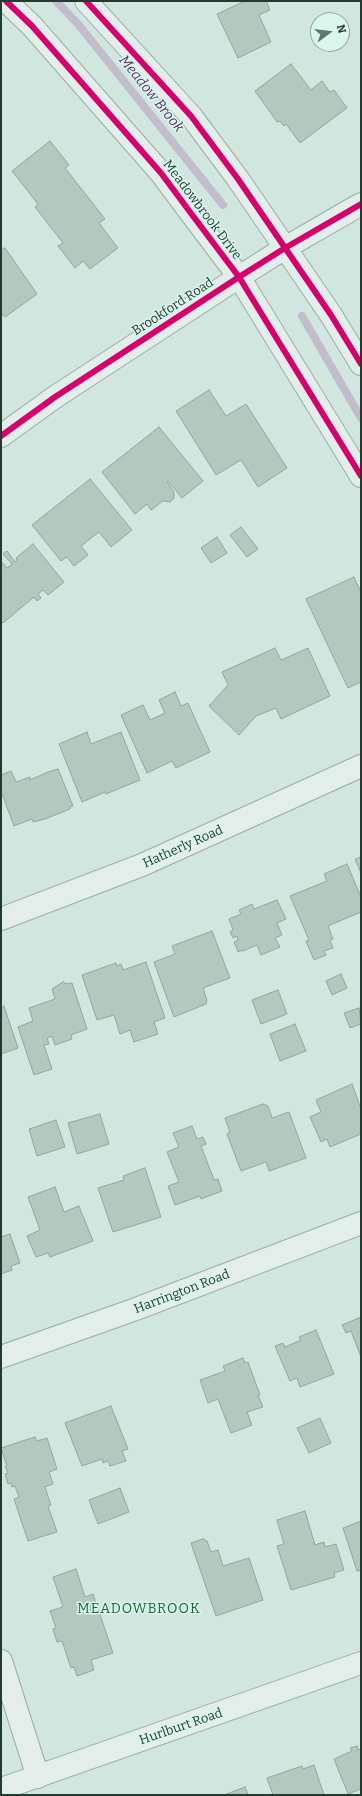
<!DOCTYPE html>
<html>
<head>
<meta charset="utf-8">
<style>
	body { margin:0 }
	#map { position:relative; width:362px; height:1796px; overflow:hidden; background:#d2e6e0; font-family:Bitter,serif }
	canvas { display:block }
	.frame { position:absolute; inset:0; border:2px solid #213b2e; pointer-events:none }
	.north { position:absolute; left:310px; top:12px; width:40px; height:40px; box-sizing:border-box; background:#d9f5ed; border:1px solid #8faba1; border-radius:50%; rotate:75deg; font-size:11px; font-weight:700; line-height:16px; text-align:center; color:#213b2e }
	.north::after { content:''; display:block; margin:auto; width:14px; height:18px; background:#5f776c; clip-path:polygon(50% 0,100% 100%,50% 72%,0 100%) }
</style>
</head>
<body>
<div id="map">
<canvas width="362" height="1796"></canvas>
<div class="frame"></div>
<div class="north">N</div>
</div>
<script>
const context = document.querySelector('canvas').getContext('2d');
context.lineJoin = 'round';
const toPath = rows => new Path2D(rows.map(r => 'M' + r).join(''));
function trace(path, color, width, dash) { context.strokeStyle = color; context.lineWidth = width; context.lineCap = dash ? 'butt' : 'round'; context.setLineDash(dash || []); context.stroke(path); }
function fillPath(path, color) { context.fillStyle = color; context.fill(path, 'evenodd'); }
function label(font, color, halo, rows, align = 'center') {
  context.font = font + ' Bitter,serif'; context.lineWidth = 3; context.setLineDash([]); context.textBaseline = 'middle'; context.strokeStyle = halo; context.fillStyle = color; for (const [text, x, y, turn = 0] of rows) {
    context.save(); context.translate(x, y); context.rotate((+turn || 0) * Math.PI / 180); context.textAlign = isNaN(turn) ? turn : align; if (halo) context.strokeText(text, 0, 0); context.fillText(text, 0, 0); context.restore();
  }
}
const stream = toPath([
	[56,1,78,24,223,205],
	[302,316,361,418]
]);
const building = toPath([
	[245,1,266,1,270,10,259,15,271,42,238,58,217,14,245,1],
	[291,64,311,90,322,81,330,92,334,90,347,108,300,143,286,124,284,126,280,121,277,122,255,91,291,64],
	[50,141,69,165,65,168,105,219,99,223,118,248,90,269,83,261,75,268,58,246,63,243,35,207,38,204,12,171,50,141],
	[5,248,37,294,5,317,1,314,1,250,5,248],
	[209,390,226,416,246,404,287,468,258,487,241,460,216,475,176,411,209,390],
	[159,427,203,481,182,498,168,481,167,482,174,492,174,498,170,502,163,501,151,510,147,504,135,514,102,472,159,427],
	[90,479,132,530,111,547,99,532,81,546,88,555,74,566,67,557,61,561,32,525,90,479],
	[241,527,258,549,247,557,230,535,241,527],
	[217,537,227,553,211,563,201,548,217,537],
	[33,544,64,582,48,595,43,590,38,594,41,598,37,601,34,597,3,623,1,621,1,561,7,568,12,564,3,554,7,551,15,562,17,560,16,558,33,544],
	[354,577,361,592,361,682,348,688,306,599,354,577],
	[275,648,281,660,308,648,330,696,281,719,276,708,256,716,239,735,209,706,228,685,222,672,275,648],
	[175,692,181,706,188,703,210,752,176,768,172,761,147,773,121,715,143,705,150,720,165,713,159,700,175,692],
	[87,732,91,744,121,732,140,780,106,794,105,792,82,802,59,744,87,732],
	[58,769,73,806,70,807,70,809,45,819,33,822,32,819,14,826,1,791,1,775,11,771,16,782,30,777,30,780,48,772,58,769],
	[361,857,361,873,355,859,361,857],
	[347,864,361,897,361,912,328,926,333,939,330,940,333,948,324,951,326,955,314,960,306,941,309,940,290,896,327,881,324,874,347,864],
	[277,900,286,919,277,923,282,935,275,938,280,947,261,955,257,945,243,951,243,950,238,952,234,942,238,940,237,936,233,938,230,932,233,930,229,919,241,914,239,910,252,904,254,909,277,900],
	[212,931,230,978,203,988,207,1001,206,1004,174,1017,154,962,175,954,172,946,212,931],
	[146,962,165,1018,154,1022,158,1034,134,1042,130,1030,120,1034,114,1015,97,1020,82,975,116,963,117,966,121,964,123,970,146,962],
	[341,974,347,988,332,995,326,981,341,974],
	[63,982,67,984,72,983,87,1029,71,1035,72,1039,55,1045,52,1036,47,1038,49,1044,44,1045,52,1069,34,1075,18,1027,33,1021,29,1008,55,999,52,989,63,982],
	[278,990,287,1014,261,1024,252,1000,278,990],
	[4,1006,18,1048,1,1054,1,1008,4,1006],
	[359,1008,361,1024,350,1028,344,1013,359,1008],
	[295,1024,306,1051,280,1061,270,1034,295,1024],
	[352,1084,361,1109,361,1134,330,1147,327,1139,321,1142,310,1117,321,1112,316,1100,352,1084],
	[263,1104,268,1106,272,1118,289,1112,306,1158,269,1171,266,1162,241,1171,227,1134,230,1132,225,1118,263,1104],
	[100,1114,109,1144,77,1154,68,1123,100,1114],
	[56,1120,65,1147,37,1156,29,1129,56,1120],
	[192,1126,197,1139,203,1137,206,1144,201,1146,214,1180,218,1179,222,1191,201,1199,200,1196,175,1205,168,1186,179,1182,167,1152,179,1147,173,1133,192,1126],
	[145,1168,161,1217,113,1232,98,1188,124,1180,123,1176,145,1168],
	[55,1187,64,1212,79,1206,93,1241,50,1257,48,1253,36,1257,27,1236,40,1230,28,1197,55,1187],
	[10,1234,20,1263,11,1266,12,1270,1,1274,1,1237,10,1234],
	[361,1317,361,1357,351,1331,346,1333,342,1325,361,1317],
	[316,1330,334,1374,300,1387,297,1378,290,1381,275,1346,283,1343,285,1347,301,1340,299,1337,316,1330],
	[243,1358,245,1363,248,1362,260,1395,258,1395,263,1407,247,1412,252,1425,231,1433,218,1399,208,1403,200,1380,225,1371,223,1366,243,1358],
	[111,1406,128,1449,122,1451,126,1461,110,1466,108,1461,103,1463,102,1459,82,1466,65,1423,111,1406],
	[320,1418,331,1443,309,1453,297,1428,320,1418],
	[35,1437,37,1441,47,1438,57,1469,49,1472,53,1484,45,1487,51,1505,48,1506,57,1532,28,1541,14,1499,19,1497,15,1486,12,1487,11,1483,8,1484,5,1474,8,1473,5,1466,7,1466,1,1448,35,1437],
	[120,1488,129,1512,98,1524,89,1500,120,1488],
	[305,1511,315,1545,324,1542,325,1547,336,1544,344,1570,334,1573,335,1577,291,1590,277,1546,284,1544,277,1520,305,1511],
	[361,1521,361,1570,357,1571,343,1528,361,1521],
	[203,1539,207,1541,211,1552,218,1550,223,1566,249,1558,263,1600,216,1616,191,1543,203,1539],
	[76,1569,85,1597,93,1594,113,1653,91,1660,94,1670,77,1676,74,1667,71,1668,62,1641,57,1642,53,1629,56,1628,50,1611,63,1607,53,1577,76,1569],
	[357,1746,358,1750,361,1749,361,1789,348,1794,334,1759,352,1751,350,1748,357,1746],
	[314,1765,324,1795,273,1795,267,1778,302,1766,303,1769,314,1765],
	[245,1787,248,1795,224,1795,245,1787]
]);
const minor = toPath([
	[1,436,55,397,239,277,285,248,361,204],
	[1,919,142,865,361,766],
	[1,1357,136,1309,361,1223],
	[1,1661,38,1777],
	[1,1789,361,1663]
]);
const tertiary = toPath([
	[6,1,32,26,161,173,190,212,239,277,361,476],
	[86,1,191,116,238,179,331,315,361,364]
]);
const cycleway = toPath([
	[6,1,32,26,161,173,190,212,239,277,361,476],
	[86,1,191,116,238,179,331,315,361,364],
	[1,436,55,397,239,277,285,248,361,204]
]);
const streetNames = [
	["Meadowbrook Drive",202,210,53],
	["Brookford Road",173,307,-33],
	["Hatherly Road",183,847,-24],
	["Harrington Road",182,1292,-21],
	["Hurlburt Road",181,1727,-19]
];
const waterNames = [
	["Meadow Brook",151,94,51]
];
const neighbourhoodNames = [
	["MEADOWBROOK",139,1609]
];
trace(stream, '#c2bccb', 8);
fillPath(building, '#b3c9be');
trace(building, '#91a69c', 1);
trace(minor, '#9aaca5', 24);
trace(tertiary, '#9aaca5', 24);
trace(minor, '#e3eeea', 22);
trace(tertiary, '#e3eeea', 22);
trace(cycleway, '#d6006c', 6);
label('13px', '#213b2e', '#d9f5ed', streetNames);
label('italic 14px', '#57315a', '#d9f5ed', waterNames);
context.letterSpacing = '1px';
label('14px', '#226630', '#d9f5ed', neighbourhoodNames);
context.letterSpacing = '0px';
</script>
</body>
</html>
